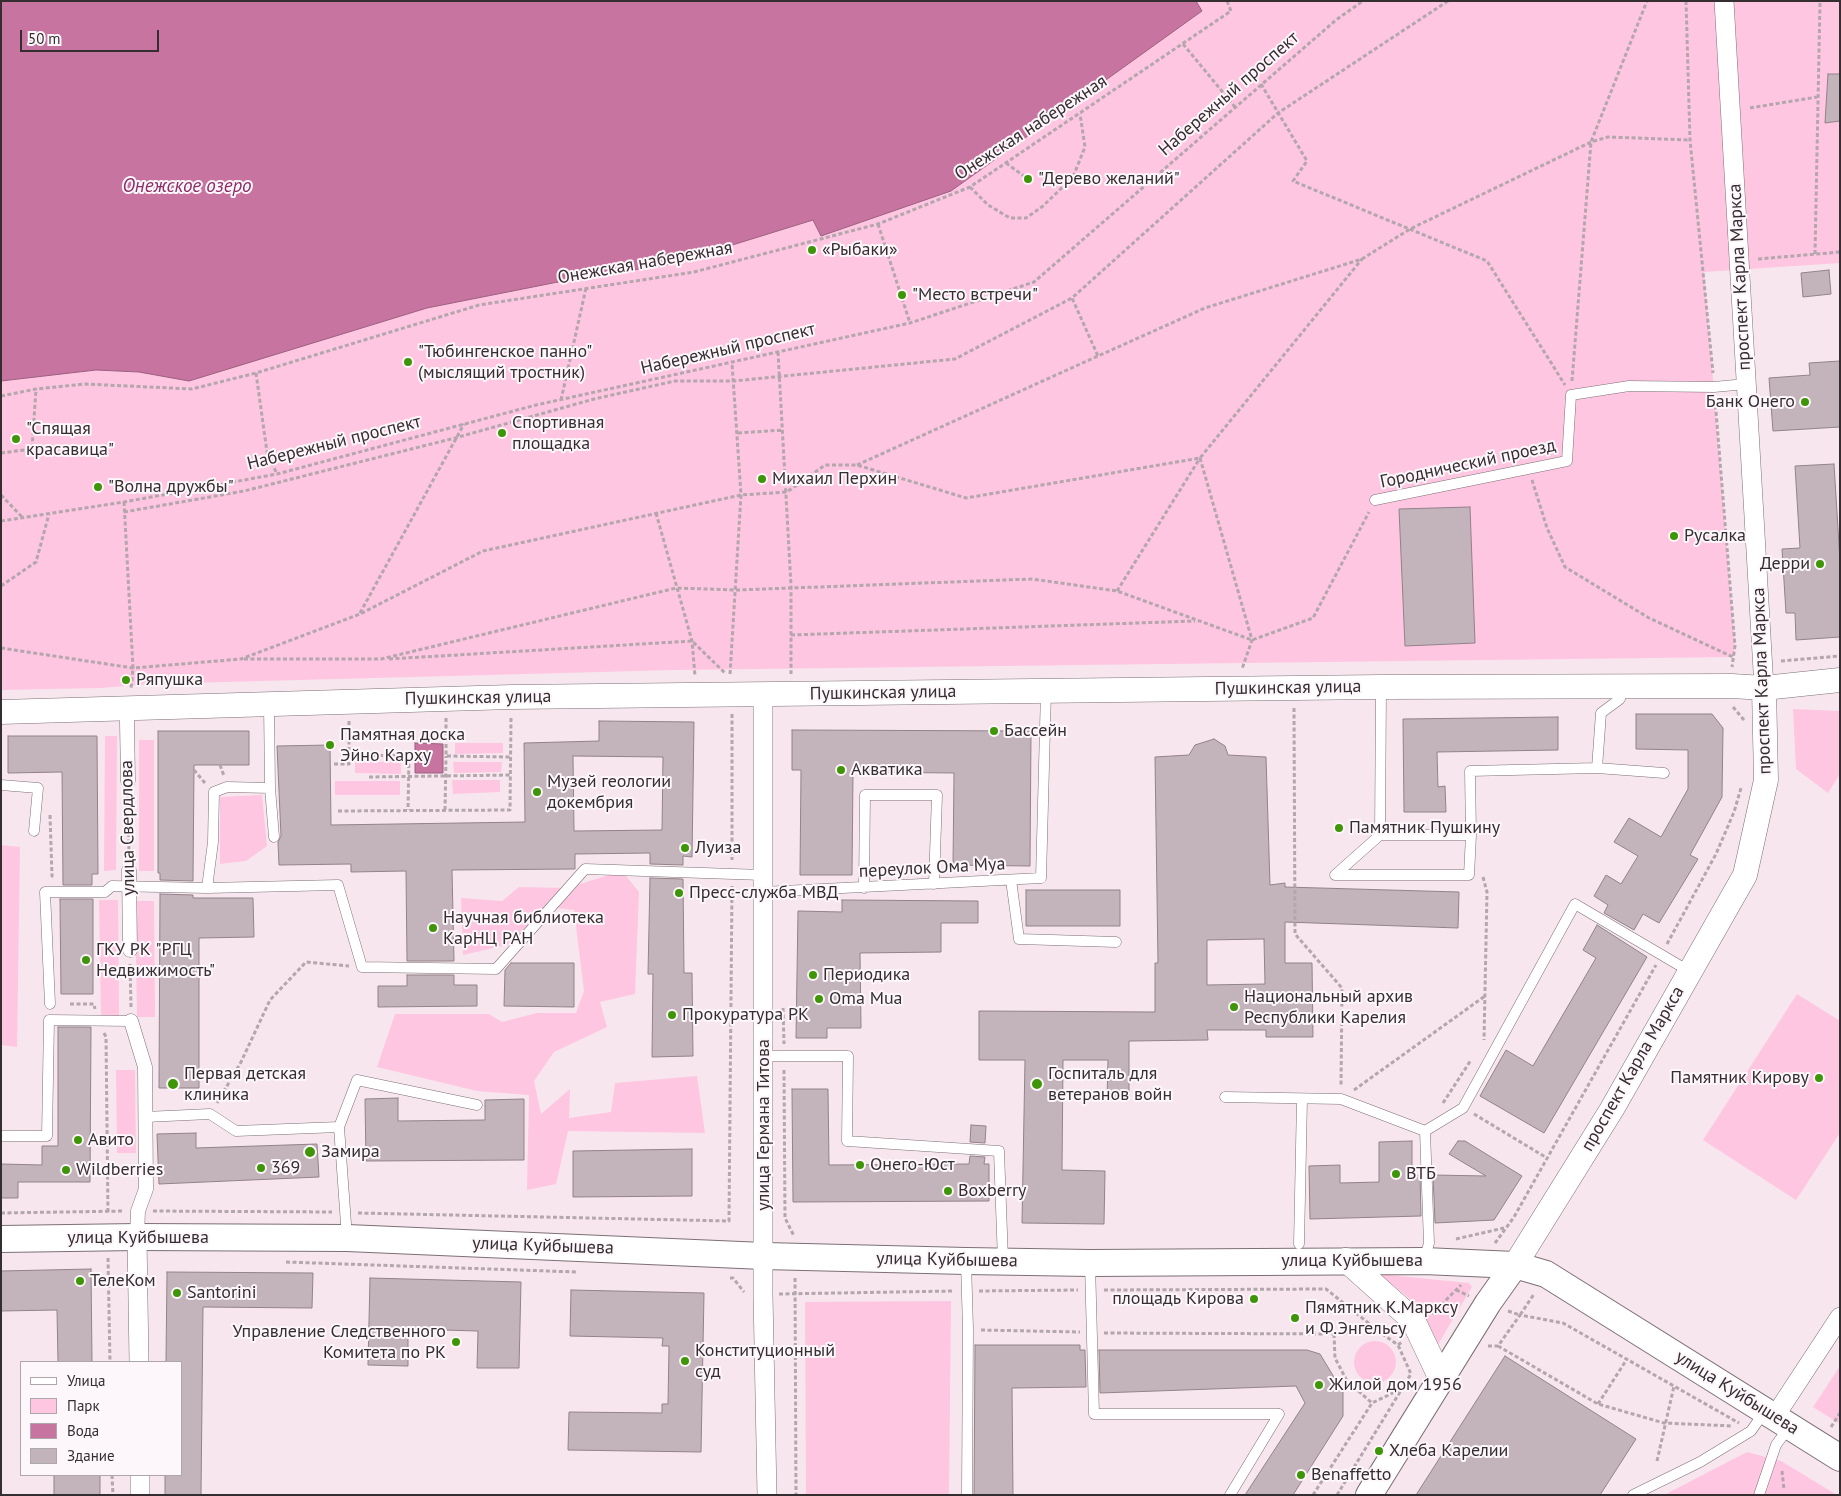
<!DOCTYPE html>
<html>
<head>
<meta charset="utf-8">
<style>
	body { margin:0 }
	#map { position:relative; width:1841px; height:1496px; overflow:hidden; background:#f7e6ee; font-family:"PT Sans",sans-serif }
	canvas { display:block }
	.frame { position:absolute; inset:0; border:2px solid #342e31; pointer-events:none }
	.legend { position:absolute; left:20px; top:1361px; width:162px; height:115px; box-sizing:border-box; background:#fdf6fa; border:1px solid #ada6aa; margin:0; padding:6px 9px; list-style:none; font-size:15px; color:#342e31 }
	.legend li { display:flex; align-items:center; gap:10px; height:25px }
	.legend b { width:25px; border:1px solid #ada6aa }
	.scale { position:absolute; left:20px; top:30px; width:139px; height:22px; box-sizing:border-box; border:2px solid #342e31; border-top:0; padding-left:6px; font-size:15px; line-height:18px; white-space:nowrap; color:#342e31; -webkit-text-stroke:4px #fdf6fa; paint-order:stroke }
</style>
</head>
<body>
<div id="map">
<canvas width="1841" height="1496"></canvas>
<div class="frame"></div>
<ul class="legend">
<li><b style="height:6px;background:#fff"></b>Улица</li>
<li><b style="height:14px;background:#fec6e1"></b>Парк</li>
<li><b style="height:14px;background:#c774a0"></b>Вода</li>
<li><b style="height:14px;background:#c3b3bb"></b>Здание</li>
</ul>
<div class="scale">50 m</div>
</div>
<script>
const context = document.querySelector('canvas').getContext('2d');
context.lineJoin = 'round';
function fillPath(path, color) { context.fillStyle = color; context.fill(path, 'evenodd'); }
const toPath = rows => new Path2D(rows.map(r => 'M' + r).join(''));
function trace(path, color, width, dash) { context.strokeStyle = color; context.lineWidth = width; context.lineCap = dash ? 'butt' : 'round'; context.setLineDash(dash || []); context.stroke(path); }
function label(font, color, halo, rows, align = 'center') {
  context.font = font + ' "PT Sans",sans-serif'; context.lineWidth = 4; context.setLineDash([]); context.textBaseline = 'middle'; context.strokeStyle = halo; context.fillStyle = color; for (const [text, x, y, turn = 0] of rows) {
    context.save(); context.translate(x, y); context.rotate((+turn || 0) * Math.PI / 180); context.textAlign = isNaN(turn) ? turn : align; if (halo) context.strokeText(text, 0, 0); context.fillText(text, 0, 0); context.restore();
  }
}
const green = toPath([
	[1196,1,1840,1,1840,263,1704,272,1735,646,1733,657,675,670,149,684,101,688,1,690,1,381,96,370,139,372,357,329,427,308,563,281,671,264,813,220,821,236,951,191,1202,11],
	[1793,709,1840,711,1840,774,1828,793,1796,769],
	[105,736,117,736,116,870,104,871],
	[139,740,154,740,154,871,139,871],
	[455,743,503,743,503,753,455,754],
	[355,762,401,762,401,774,355,773],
	[453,762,502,762,501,772,454,773],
	[452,780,500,780,500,792,453,794],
	[335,781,400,781,400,795,335,795],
	[262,795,267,846,246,861,220,864,220,797],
	[1,845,20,847,17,1047,1,1045],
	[622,871,639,892,635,994,600,1002,607,1027,554,1052,534,1081,541,1114,570,1089,569,1118,611,1112,615,1083,697,1076,705,1133,568,1131,556,1184,527,1190,529,1095,477,1091,377,1067,395,1014,489,1014,502,1022,537,1013,576,1013,584,991,574,910,548,907,515,943,463,955,461,898,502,901,519,887,567,888],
	[99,900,118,900,119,1016,101,1016],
	[135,901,154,901,155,1017,137,1017],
	[1797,994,1840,1021,1840,1133,1796,1200,1703,1140],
	[116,1070,135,1070,136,1153,117,1153],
	[1379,1274,1469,1283,1472,1287,1436,1348,1427,1325,1409,1298],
	[951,1301,949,1495,806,1495,805,1302],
	'1354 1362a21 21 0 1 1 42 0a21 21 0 1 1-42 0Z',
	[1840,1366,1840,1424,1813,1407],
	[1747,1452,1781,1461,1837,1495,1664,1495]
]);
const water = toPath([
	[1,1,1196,1,1202,11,951,191,821,236,813,220,671,264,563,281,427,308,189,381,139,372,96,370,1,381,1,1],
	[415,743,443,744,443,773,415,773,415,743]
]);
const building = toPath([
	[1828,74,1840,74,1840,121,1825,123,1828,74],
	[1829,270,1831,294,1803,297,1801,273,1829,270],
	[1840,361,1840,427,1773,431,1769,378,1810,375,1809,363,1840,361],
	[1834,464,1840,561,1840,637,1796,640,1795,613,1786,613,1782,549,1800,548,1795,466,1834,464],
	[1470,507,1475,643,1405,646,1399,509,1470,507],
	[1636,714,1712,714,1723,728,1722,797,1690,855,1698,859,1659,923,1643,914,1634,930,1604,913,1608,905,1594,896,1606,875,1621,884,1638,856,1614,842,1629,818,1661,837,1688,789,1688,750,1636,749,1636,714],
	[1558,717,1558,750,1437,752,1438,787,1445,786,1446,812,1404,812,1403,719,1558,717],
	[599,721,694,722,692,857,683,856,683,865,650,864,650,853,575,854,575,869,452,870,454,961,407,961,406,871,351,872,351,864,279,865,278,842,281,836,277,746,330,745,331,825,525,822,524,743,599,741,599,721],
	[573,756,663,757,662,830,574,831,573,756],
	[792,730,1031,731,1030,866,953,865,954,773,853,772,852,875,800,875,801,770,792,770,792,730],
	[158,731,249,731,249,765,194,765,193,881,160,880,160,873,158,873,158,731],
	[8,736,97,736,98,874,92,874,92,885,63,885,62,772,8,773,8,736],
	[1214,739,1225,746,1228,755,1266,757,1270,885,1285,883,1285,887,1459,892,1458,928,1285,922,1285,963,1312,963,1313,1037,1266,1037,1266,1030,1207,1030,1208,1040,1129,1041,1129,1099,1107,1099,1108,1060,1063,1060,1062,1170,1105,1171,1104,1224,1022,1223,1025,1060,979,1060,979,1011,1155,1012,1155,963,1158,963,1155,757,1189,755,1195,745,1214,739],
	[1264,939,1265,984,1207,985,1207,940,1264,939],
	[650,878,683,879,684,973,692,973,693,1056,652,1057,653,974,648,974,650,878],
	[1026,890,1120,890,1120,926,1026,926,1026,890],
	[160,894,193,895,193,898,253,898,254,937,199,938,199,1088,159,1088,160,894],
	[60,899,93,899,93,994,61,994,60,899],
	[842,900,978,901,978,923,941,923,941,952,860,953,861,1028,827,1028,827,1038,796,1038,798,911,842,912,842,900],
	[1597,925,1647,957,1544,1133,1480,1096,1506,1050,1533,1066,1596,958,1583,950,1597,925],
	[511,963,574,963,574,1007,504,1006,505,970,511,963],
	[407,975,454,975,454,985,477,985,477,1006,378,1007,378,986,407,986,407,975],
	[58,1027,91,1027,90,1182,18,1182,18,1198,1,1198,1,1164,42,1165,42,1146,58,1146,58,1027],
	[792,1089,828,1089,829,1165,969,1164,970,1156,985,1157,984,1164,989,1164,989,1201,793,1202,792,1089],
	[398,1098,398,1121,485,1120,485,1100,524,1099,524,1160,366,1161,365,1099,398,1098],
	[971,1125,986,1126,985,1143,970,1142,971,1125],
	[196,1133,196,1148,317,1144,319,1177,159,1184,157,1134,196,1133],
	[1412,1141,1412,1175,1420,1175,1421,1216,1310,1219,1309,1166,1340,1165,1340,1183,1379,1182,1379,1142,1412,1141],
	[1458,1141,1465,1141,1522,1176,1494,1220,1435,1223,1433,1175,1486,1176,1449,1154,1458,1141],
	[692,1149,692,1196,573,1197,573,1151,692,1149],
	[91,1269,92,1362,58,1362,57,1310,1,1311,1,1271,91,1269],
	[167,1272,313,1273,312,1308,203,1307,201,1495,165,1495,165,1475,181,1475,181,1362,166,1362,167,1272],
	[370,1278,521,1282,519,1368,477,1368,478,1331,408,1329,408,1366,368,1365,370,1278],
	[571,1290,704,1293,701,1452,568,1450,569,1412,662,1413,662,1404,668,1404,669,1346,662,1346,663,1338,570,1336,571,1290],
	[975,1345,1080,1345,1080,1350,1085,1350,1086,1387,1012,1388,1013,1495,974,1495,975,1345],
	[1099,1350,1307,1350,1320,1354,1343,1392,1343,1416,1293,1495,1245,1495,1305,1403,1296,1386,1100,1393,1099,1350],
	[1505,1356,1636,1439,1600,1495,1416,1495,1505,1356],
	[54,1475,100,1475,100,1495,54,1495,54,1475]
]);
const path = toPath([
	[1448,1,1278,113,1072,298,1098,356,1205,308,1362,259,1410,229,1591,142,1608,137,1690,140],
	[1686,1,1690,140,1713,373],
	[1183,44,1235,107],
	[1261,84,1307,161,1293,181,1487,261,1565,385],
	[1750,108,1817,97],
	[1006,163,1028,179],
	[970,187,988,205,1010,218,1026,218,1043,206,1073,177,1085,147,1080,114],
	[878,224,910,323],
	[1815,254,1820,1],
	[1758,259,1840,252],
	[778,352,791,586,791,674],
	[256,373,267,452,277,474],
	[1572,381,1591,142,1647,1],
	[1,396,36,389,85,384,192,389,256,373,479,305,694,272,878,224,970,187,1231,11,1227,1],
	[1715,399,1735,646,1732,667],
	[561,400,586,288],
	[738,433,783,430],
	[1,453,32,449,36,389],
	[1200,458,1252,640,1242,669],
	[857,465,1098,356],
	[1532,480,1547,528,1565,567,1649,618,1733,657],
	[1,495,23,518],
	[124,502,133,668,131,689],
	[124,512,244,491,455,438,594,399,675,381,734,381,955,359,1072,298],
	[656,513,692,641,695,676],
	[1,521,124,502,277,474,536,405,910,323,1034,282,1336,20,1363,1],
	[1,586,36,562,49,514],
	[1117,591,1200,458],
	[360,613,464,424],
	[791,635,1195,621],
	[1,648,133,668,241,659,360,614,483,551,741,495,787,492,825,465,857,465,966,498,1200,458,1362,259],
	[244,659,381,659,676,588,737,590,1032,579,1117,591,1252,640,1313,618,1369,512],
	[389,659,692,641,726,674],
	[1781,661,1840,656],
	[730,674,741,495,732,363],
	[1733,707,1744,720],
	[1294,708,1295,934,1342,988,1341,1086],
	[732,714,732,860],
	[446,718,446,756,510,757],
	[349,721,349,756,409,755,408,810],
	[334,764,349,764,349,756],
	[220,765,224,776],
	[194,770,205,783],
	[369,777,510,775],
	[128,794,129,856],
	[445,810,446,756],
	[338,811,510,810,511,718],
	[50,815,52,876,54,877],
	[1483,877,1487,892,1484,1040],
	[1667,944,1716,854,1734,812,1741,788],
	[130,964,131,1007],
	[70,1004,94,1004,95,1009],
	[783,1008,784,1044],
	[104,1033,106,1037,108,1214],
	[784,1070,785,1218,794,1236],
	[1354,1090,1485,996],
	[217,1103,241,1062,270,1000,306,962,349,966],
	[1443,1103,1471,1060],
	[1474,1114,1547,1158],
	[153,1211,332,1212],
	[1,1213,124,1211],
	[358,1213,729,1221,732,886],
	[1456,1239,1504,1228],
	[1495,1243,1514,1217,1656,965],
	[108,1258,110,1362],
	[286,1262,577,1272],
	[730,1278,733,1278,744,1292],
	[795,1278,796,1495],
	[1104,1290,1326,1289,1376,1329],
	[1456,1290,1469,1296],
	[979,1291,1078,1290],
	[779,1294,953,1291],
	[1508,1311,1520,1315,1534,1294],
	[1432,1314,1461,1285],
	[981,1330,1080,1332],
	[1104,1333,1334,1334,1377,1330,1398,1345,1402,1342],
	[1334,1334,1335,1358,1347,1381,1372,1403],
	[1488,1346,1498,1346,1520,1315,1563,1323,1739,1423],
	[1498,1346,1598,1404,1664,1423,1733,1426],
	[1598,1404,1627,1359],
	[1831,1427,1840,1413],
	[1657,1461,1674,1386],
	[1782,1471,1784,1490],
	[112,1475,113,1495],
	[1313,1495,1372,1403,1401,1389],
	[1337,1495,1411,1374,1398,1345]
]);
const service = toPath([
	[1375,500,1567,461,1571,395,1629,386,1714,387,1746,384],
	[1597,768,1601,713,1620,699,1619,686],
	[1,785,38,788,34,831],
	[270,788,274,837],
	[1380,835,1471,835],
	[1335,875,1469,875,1471,835,1470,771,1597,768,1664,773],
	[1335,875,1380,835,1381,687],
	[1011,880,1019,939,1116,942],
	[207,888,213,842,214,792,227,787,270,788,269,704],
	[864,888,865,795,937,795,934,884],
	[763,892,1041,878,1046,691],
	[50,1004,45,892,105,892,112,886,207,888,338,885,362,967,496,969,585,869,763,875],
	[764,1056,848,1056,847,1141,999,1151,1003,1261],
	[1225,1097,1341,1099,1425,1131,1463,1108,1575,904,1689,971],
	[145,1117,210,1114,236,1131,339,1127,347,1238],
	[339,1127,357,1080,477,1105],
	[1,1136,47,1136,49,1020,131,1021],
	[1299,1244,1302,1099],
	[1424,1261,1429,1243,1425,1131],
	[966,1262,968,1329,967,1495],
	[1090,1263,1094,1414,1279,1414],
	[1230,1495,1279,1414],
	[1633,1495,1700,1462,1751,1431,1765,1411],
	[1759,1495,1776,1445,1789,1427]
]);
const pedestrian = toPath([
	[128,781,127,722,129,707],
	[129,870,130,950],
	[131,1021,145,1067,146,1189,138,1211,137,1237]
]);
const minor = toPath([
	[1724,1,1764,688],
	[763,695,763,1295,767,1495],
	[137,1237,139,1362],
	[1775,1416,1840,1317],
	[140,1475,140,1495]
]);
const tertiary = toPath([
	[1,712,512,697,1381,687,1732,686,1764,688,1840,680],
	[1346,1260,1413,1320,1441,1379],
	[1515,1265,1612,1109,1745,875,1766,780,1764,688]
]);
const secondary = toPath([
	[1,1239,137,1237,347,1238,764,1256,966,1261,1090,1263,1424,1261,1515,1265,1546,1274,1840,1458],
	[1369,1495,1488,1303,1515,1265]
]);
const markers = [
	[1028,179,5,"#3d9507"],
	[812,250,5,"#3d9507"],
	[902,295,5,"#3d9507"],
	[408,362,5,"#3d9507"],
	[1805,402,5,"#3d9507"],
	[502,433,5,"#3d9507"],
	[16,439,5,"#3d9507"],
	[762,479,5,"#3d9507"],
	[98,487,5,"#3d9507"],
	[1674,536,5,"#3d9507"],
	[1820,564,5,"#3d9507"],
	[126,680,5,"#3d9507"],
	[994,731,5,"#3d9507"],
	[330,745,5,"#3d9507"],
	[841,770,5,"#3d9507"],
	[537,792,5,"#3d9507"],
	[1339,828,5,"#3d9507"],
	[685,848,5,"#3d9507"],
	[679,893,5,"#3d9507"],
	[433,928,5,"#3d9507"],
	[86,960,5,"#3d9507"],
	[813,975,5,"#3d9507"],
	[819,999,5,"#3d9507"],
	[1234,1007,5,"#3d9507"],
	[672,1015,5,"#3d9507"],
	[1819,1078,5,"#3d9507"],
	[173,1084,6,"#3d9507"],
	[1037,1084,6,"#3d9507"],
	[78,1140,5,"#3d9507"],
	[310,1152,6,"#3d9507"],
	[860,1165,5,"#3d9507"],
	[261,1168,5,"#3d9507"],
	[66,1170,5,"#3d9507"],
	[1396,1174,5,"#3d9507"],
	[948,1191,5,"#3d9507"],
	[80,1281,5,"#3d9507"],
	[177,1293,5,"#3d9507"],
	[1254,1299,5,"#3d9507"],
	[1295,1318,5,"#3d9507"],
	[456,1342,5,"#3d9507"],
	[685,1361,5,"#3d9507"],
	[1319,1385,5,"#3d9507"],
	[1379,1451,5,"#3d9507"],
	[1301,1475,5,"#3d9507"]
];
const streetNames = [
	["Набережный проспект",1229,94,-41],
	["Онежская набережная",1031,128,-33],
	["Онежская набережная",645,263,-10],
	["проспект Карла Маркса",1740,277,-93],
	["Набережный проспект",728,349,-13],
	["Набережный проспект",334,443,-14],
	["Городнический проезд",1468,464,-12],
	["проспект Карла Маркса",1762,681,-92],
	["Пушкинская улица",1288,688,-1],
	["Пушкинская улица",883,693,-1],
	["Пушкинская улица",478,698,-1],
	["улица Свердлова",128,828,-91],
	["переулок Ома Муа",932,868,-3],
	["проспект Карла Маркса",1633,1069,-60],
	["улица Германа Титова",764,1125,-90],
	["улица Куйбышева",138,1238],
	["улица Куйбышева",543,1246,2],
	["улица Куйбышева",947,1260,1],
	["улица Куйбышева",1352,1261],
	["улица Куйбышева",1737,1393,32]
];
const poiNames = [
	["\"Дерево желаний\"",1038,179],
	["«Рыбаки»",822,250],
	["\"Место встречи\"",912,295],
	["\"Тюбингенское панно\"",418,352],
	["(мыслящий тростник)",418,373],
	["Банк Онего",1795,402,"right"],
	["Спортивная",512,423],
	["площадка",512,444],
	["\"Спящая",26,429],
	["красавица\"",26,450],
	["Михаил Перхин",772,479],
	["\"Волна дружбы\"",108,487],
	["Русалка",1684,536],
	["Дерри",1810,564,"right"],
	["Ряпушка",136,680],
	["Бассейн",1004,731],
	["Памятная доска",340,735],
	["Эйно Карху",340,756],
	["Акватика",851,770],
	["Музей геологии",547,782],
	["докембрия",547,803],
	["Памятник Пушкину",1349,828],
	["Луиза",695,848],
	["Пресс-служба МВД",689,893],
	["Научная библиотека",443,918],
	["КарНЦ РАН",443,939],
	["ГКУ РК \"РГЦ",96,950],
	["Недвижимость\"",96,971],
	["Периодика",823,975],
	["Национальный архив",1244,997],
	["Республики Карелия",1244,1018],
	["Oma Mua",829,999],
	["Прокуратура РК",682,1015],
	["Первая детская",184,1074],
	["клиника",184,1095],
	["Госпиталь для",1048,1074],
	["ветеранов войн",1048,1095],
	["Памятник Кирову",1809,1078,"right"],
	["Авито",88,1140],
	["Замира",321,1152],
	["Онего-Юст",870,1165],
	["369",271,1168],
	["Wildberries",76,1170],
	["ВТБ",1406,1174],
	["Boxberry",958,1191],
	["ТелеКом",90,1281],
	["Santorini",187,1293],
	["площадь Кирова",1244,1299,"right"],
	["Пямятник К.Марксу",1305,1308],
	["и Ф.Энгельсу",1305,1329],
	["Управление Следственного",446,1332,"right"],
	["Комитета по РК",446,1353,"right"],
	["Конституционный",695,1351],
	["суд",695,1372],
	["Жилой дом 1956",1329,1385],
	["Хлеба Карелии",1389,1451],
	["Benaffetto",1311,1475]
];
const waterNames = [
	["Онежское озеро",187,187]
];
fillPath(green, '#fec6e1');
fillPath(water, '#c774a0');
trace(water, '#9b5f7f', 1);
fillPath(building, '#c3b3bb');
trace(building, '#928289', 1);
trace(service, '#7d6f75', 11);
trace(pedestrian, '#7d6f75', 15);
trace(minor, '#7d6f75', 20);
trace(tertiary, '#7d6f75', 25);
trace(secondary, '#7d6f75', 28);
trace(path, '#b3a6ac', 3, [4, 2.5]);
trace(service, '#fff', 10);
trace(pedestrian, '#fff', 14);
trace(minor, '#fff', 19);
trace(tertiary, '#fff', 24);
trace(secondary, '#fff', 26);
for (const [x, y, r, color] of markers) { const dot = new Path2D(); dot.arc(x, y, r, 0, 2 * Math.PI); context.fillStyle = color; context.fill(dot); trace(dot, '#fdf6fa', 2); }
label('18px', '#342e31', '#fdf6fa', streetNames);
label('18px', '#342e31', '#fdf6fa', poiNames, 'left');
label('italic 19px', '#8e2c66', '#fdf6fa', waterNames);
</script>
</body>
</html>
